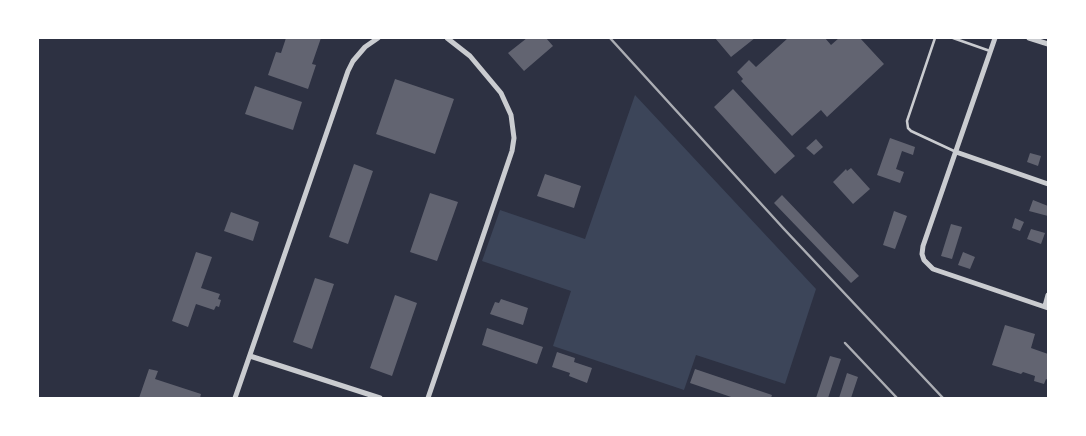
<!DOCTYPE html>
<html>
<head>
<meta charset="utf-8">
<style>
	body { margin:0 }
	#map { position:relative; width:1086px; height:436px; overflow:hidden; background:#2d3142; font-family:"Sofia Sans Condensed",sans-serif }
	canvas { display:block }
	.frame { position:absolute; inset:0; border:39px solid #fff; pointer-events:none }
</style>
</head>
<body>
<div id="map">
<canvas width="1086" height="436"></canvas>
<div class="frame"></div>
</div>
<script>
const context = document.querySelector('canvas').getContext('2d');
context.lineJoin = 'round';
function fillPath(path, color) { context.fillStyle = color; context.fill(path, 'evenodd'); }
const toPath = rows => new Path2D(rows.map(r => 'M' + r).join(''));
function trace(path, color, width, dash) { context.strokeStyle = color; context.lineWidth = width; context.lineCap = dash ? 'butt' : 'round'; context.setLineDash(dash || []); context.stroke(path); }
const green = toPath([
	[635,95,816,289,785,384,696,355,684,390,553,346,571,291,482,261,500,210,585,239]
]);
const building = toPath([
	[286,38,321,38,312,64,316,65,308,89,268,75,276,52,281,53],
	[527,38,546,38,553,46,524,71,508,53],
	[715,38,755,38,731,57],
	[788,38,825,38,831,45,839,38,860,38,884,64,827,117,821,110,792,136,741,81,743,79,737,72,749,60,756,67],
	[395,79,454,99,435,154,376,134],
	[255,86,302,102,293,130,245,114],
	[733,89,795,156,775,174,714,107],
	[890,138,915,147,913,155,902,151,896,169,904,172,900,183,877,175],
	[816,139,823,147,814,155,806,148],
	[1030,153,1041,156,1038,166,1027,162],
	[354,164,373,171,348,244,329,237],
	[851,168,870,189,853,204,833,182,846,169,847,171],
	[545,174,581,186,574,208,537,196],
	[430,193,458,202,437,261,410,252],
	[782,195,859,276,851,283,774,203],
	[1033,200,1048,206,1048,216,1029,211],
	[894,211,907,216,895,249,883,245],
	[231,212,259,222,253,241,224,231],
	[1015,218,1024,222,1020,231,1012,228],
	[951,224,962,227,952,259,941,256],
	[1031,229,1045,233,1041,244,1027,239],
	[196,252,212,257,201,288,220,294,218,299,221,300,219,307,216,306,214,310,196,304,188,327,172,321],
	[963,252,975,257,970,269,958,265],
	[315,278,334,284,312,349,293,342],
	[395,295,417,303,392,376,370,368],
	[501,299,528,308,523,325,490,314,495,302,499,303],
	[1005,325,1035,334,1031,348,1048,354,1048,380,1046,379,1044,384,1034,381,1035,376,1023,372,1021,374,992,365],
	[487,328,543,347,537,364,482,345],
	[557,352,575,358,574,362,592,368,587,383,569,376,570,373,552,367],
	[830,356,841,359,828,398,816,398],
	[149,369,158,371,155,379,201,394,200,398,139,398],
	[695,369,772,395,771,398,734,398,690,383],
	[847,373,858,377,851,398,839,398]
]);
const service = toPath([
	[935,38,907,121,908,128,911,131,954,151],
	[953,38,990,51]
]);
const minor = toPath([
	[995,38,923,246,922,254,924,260,933,269,1048,308],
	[1029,38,1048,44],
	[956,152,1048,184],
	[1045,306,1048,295],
	[250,356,380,398],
	[235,398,348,71,353,61,365,47,378,38],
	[428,398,512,151,514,138,511,115,501,93,470,56,447,38]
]);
const rail = toPath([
	[610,38,784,229,943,398],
	[845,343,897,398]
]);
fillPath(green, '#3c4559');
fillPath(building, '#626471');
trace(service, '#caccd0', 2.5);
trace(minor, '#caccd0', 5);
trace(rail, '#abadb3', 2.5);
</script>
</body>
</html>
